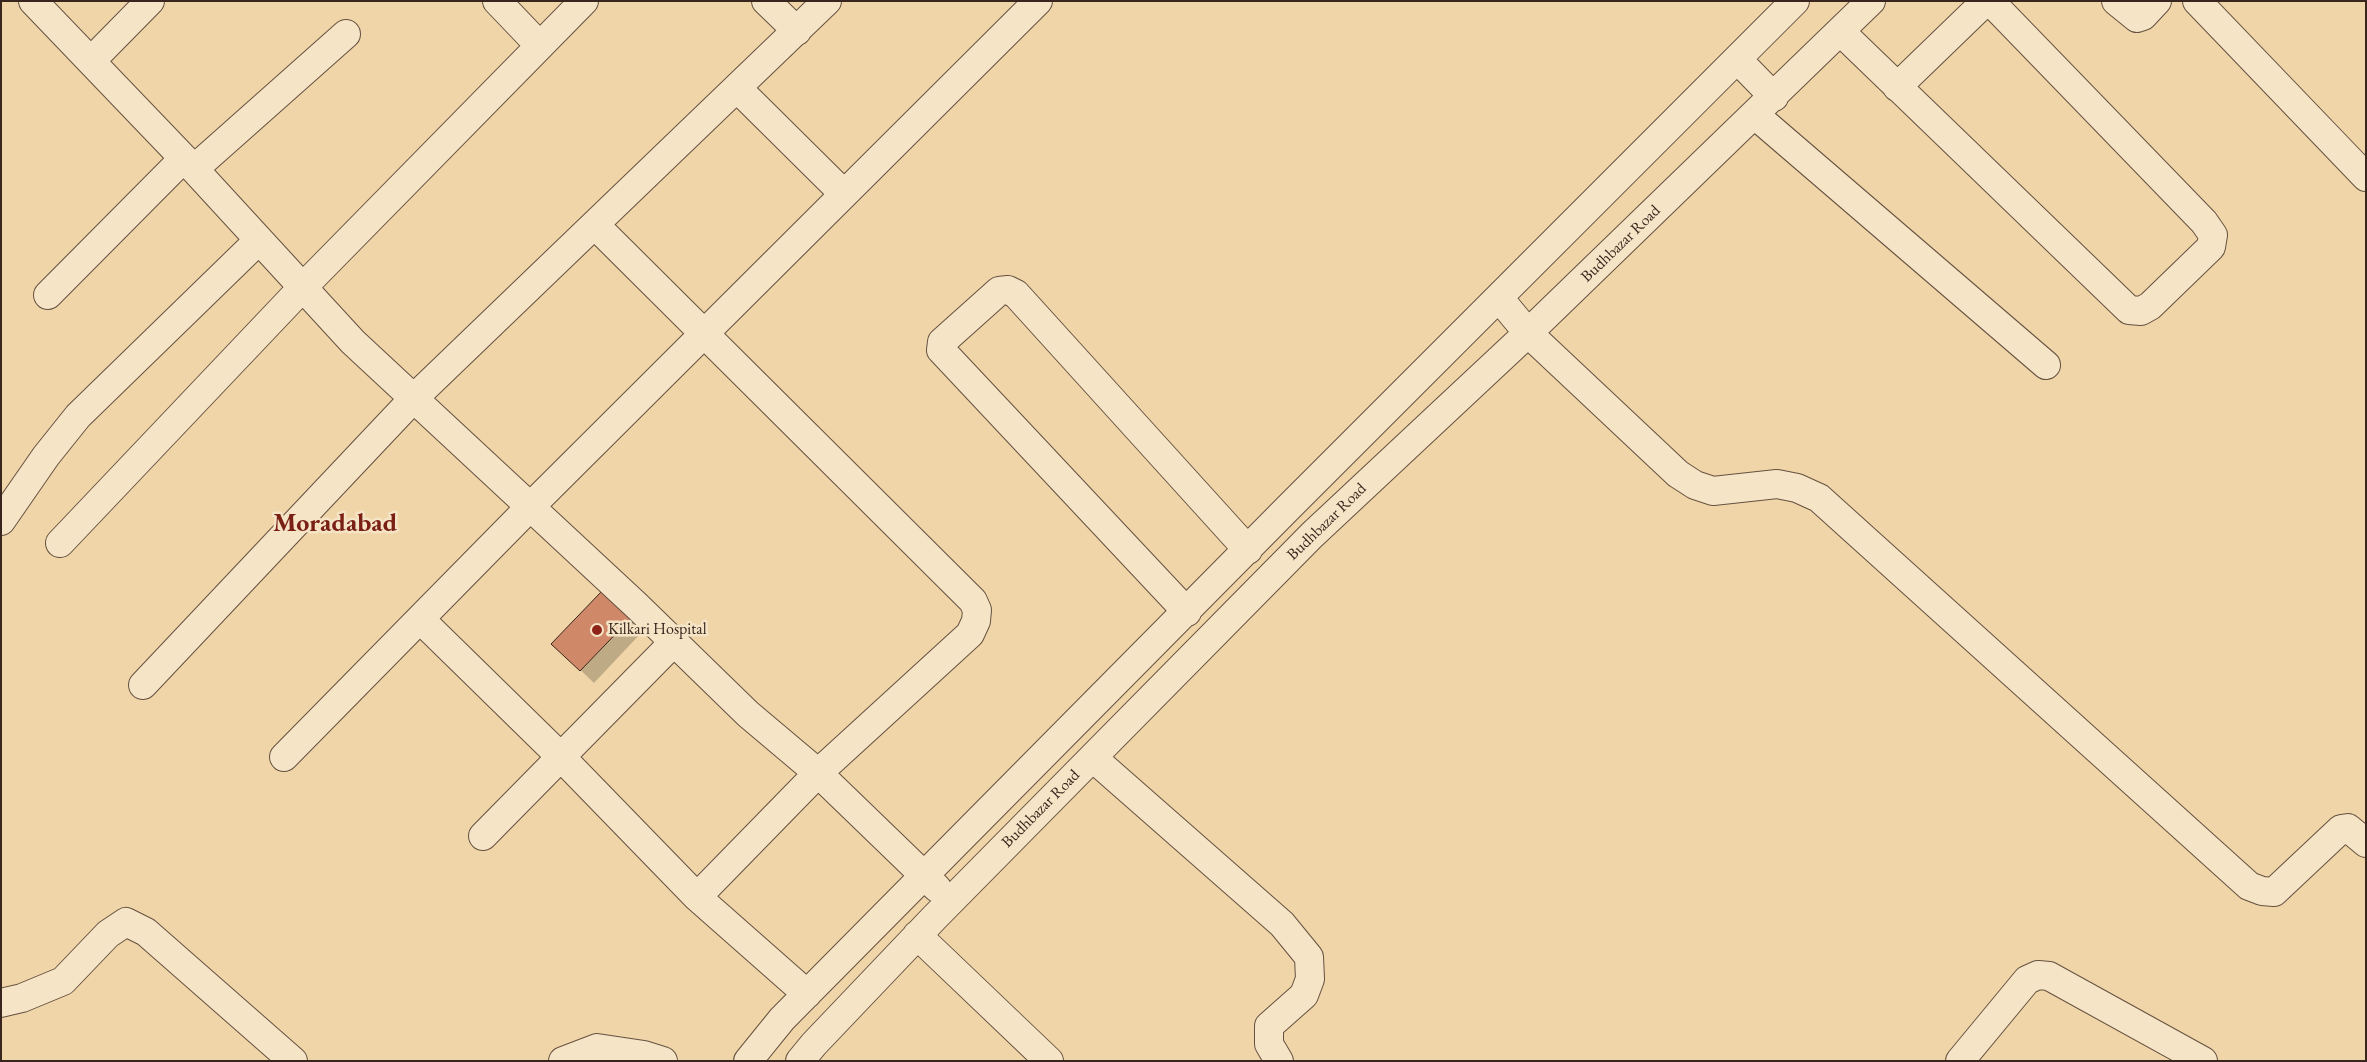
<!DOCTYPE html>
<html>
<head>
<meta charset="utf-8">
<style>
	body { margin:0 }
	#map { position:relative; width:2367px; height:1062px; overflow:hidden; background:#efd5a8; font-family:"EB Garamond",serif }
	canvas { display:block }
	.frame { position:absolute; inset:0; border:2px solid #38251d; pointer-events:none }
</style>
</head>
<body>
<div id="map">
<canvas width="2367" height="1062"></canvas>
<div class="frame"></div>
</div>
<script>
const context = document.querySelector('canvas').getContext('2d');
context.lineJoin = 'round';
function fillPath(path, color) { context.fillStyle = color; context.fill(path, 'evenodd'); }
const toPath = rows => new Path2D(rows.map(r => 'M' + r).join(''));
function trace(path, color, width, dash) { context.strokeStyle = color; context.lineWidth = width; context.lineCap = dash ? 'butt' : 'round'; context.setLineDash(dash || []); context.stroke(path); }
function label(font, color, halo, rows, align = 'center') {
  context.font = font + ' "EB Garamond",serif'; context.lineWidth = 5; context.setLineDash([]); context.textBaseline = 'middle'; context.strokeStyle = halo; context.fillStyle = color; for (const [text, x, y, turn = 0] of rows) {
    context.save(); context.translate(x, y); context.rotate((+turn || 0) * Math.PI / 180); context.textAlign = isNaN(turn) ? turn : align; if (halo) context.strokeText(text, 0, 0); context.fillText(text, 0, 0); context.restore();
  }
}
const shadow = toPath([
	[630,619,643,631,594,683,566,656]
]);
const building = toPath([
	[602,591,631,618,580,671,551,644,602,591]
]);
const minor = toPath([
	[33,1,194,169,353,342,637,606,748,714,818,773,937,888],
	[497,1,540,46],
	[766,1,797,31],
	[2116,1,2137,18,2143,16,2157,1],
	[2197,1,2366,177],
	[1841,32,2129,310,2141,311,2150,306,2211,247,2213,235,2204,222,1990,1],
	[1737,59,1774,97],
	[91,61,150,1],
	[1897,87,1986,1],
	[737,88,844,194],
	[1755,115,2046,365],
	[194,169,346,34],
	[595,225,973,601,977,610,976,621,970,634,818,773,697,897],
	[48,295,183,159],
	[1499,298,1528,333,1678,474,1695,485,1713,491,1777,484,1797,488,1819,498,2249,886,2262,891,2274,892,2341,829,2348,828,2366,843],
	[1,521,46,456,78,416,259,240],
	[60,543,303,287,584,1],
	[1187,612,941,350,942,342,999,291,1008,290,1016,294,1248,550],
	[420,619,561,757,697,897,807,994],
	[143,685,414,398,827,1],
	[284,757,530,507,1038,1],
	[1093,758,1282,924,1309,957,1310,979,1304,995,1269,1026,1269,1044,1279,1061],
	[483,836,674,642],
	[917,935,1049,1061],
	[1,1003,22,998,63,981,108,934,126,922,146,932,293,1061],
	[563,1061,597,1048,644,1055,663,1061],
	[748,1061,782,1019,1287,509,1795,1],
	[800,1061,814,1044,934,918,1312,535,1528,333,1871,1],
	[1960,1061,2027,980,2038,975,2049,976,2203,1061]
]);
const markers = [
	[597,630,6,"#8f2418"]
];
const streetNames = [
	["Budhbazar Road",1621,244,-44],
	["Budhbazar Road",1327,522,-44],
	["Budhbazar Road",1041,809,-45]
];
const poiNames = [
	["Kilkari Hospital",608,630]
];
const townNames = [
	["Moradabad",335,524]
];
fillPath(shadow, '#0003');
fillPath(building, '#cf8969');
trace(building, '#38251d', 1);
trace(minor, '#665140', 30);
trace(minor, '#f5e4c6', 28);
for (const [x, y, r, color] of markers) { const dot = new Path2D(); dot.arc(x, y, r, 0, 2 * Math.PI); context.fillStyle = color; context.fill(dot); trace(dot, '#f5e4c6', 2); }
label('16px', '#38251d', '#f5e4c6', streetNames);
label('16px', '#38251d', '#f5e4c6', poiNames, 'left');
label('bold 26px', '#7a1f14', '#f5e4c6', townNames);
</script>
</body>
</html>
